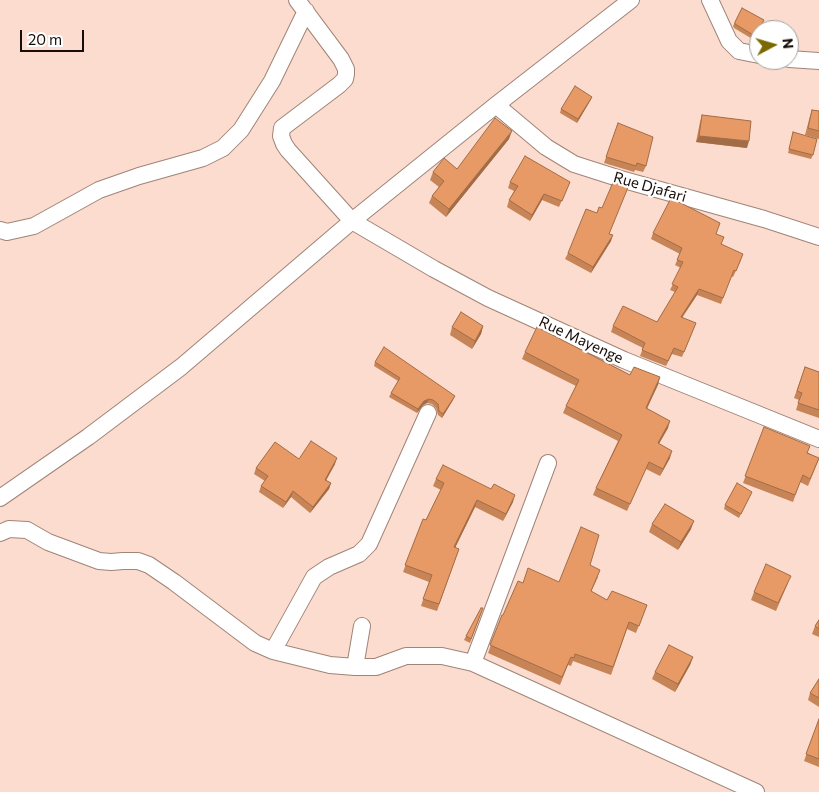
<!DOCTYPE html>
<html>
<head>
<meta charset="utf-8">
<style>
	body { margin:0 }
	#map { position:relative; width:819px; height:792px; overflow:hidden; background:#fbdcce; font-family:Commissioner,sans-serif }
	canvas { display:block }
	.north { position:absolute; left:749px; top:20px; width:50px; height:50px; box-sizing:border-box; background:#fff; border:1px solid #a29e9d; border-radius:50%; rotate:84deg; font-size:14px; font-weight:700; line-height:20px; text-align:center; color:#170d09 }
	.north::after { content:''; display:block; margin:auto; width:18px; height:22px; background:#7b6800; clip-path:polygon(50% 0,100% 100%,50% 72%,0 100%) }
	.scale { position:absolute; left:20px; top:30px; width:64px; height:22px; box-sizing:border-box; border:2px solid #170d09; border-top:0; padding-left:6px; font-size:15px; line-height:18px; white-space:nowrap; color:#170d09; -webkit-text-stroke:4px #fff; paint-order:stroke }
</style>
</head>
<body>
<div id="map">
<canvas width="819" height="792"></canvas>
<div class="north">N</div>
<div class="scale">20 m</div>
</div>
<script>
const context = document.querySelector('canvas').getContext('2d');
context.lineJoin = 'round';
const toPath = rows => new Path2D(rows.map(r => 'M' + r).join(''));
function trace(path, color, width, dash) { context.strokeStyle = color; context.lineWidth = width; context.lineCap = dash ? 'butt' : 'round'; context.setLineDash(dash || []); context.stroke(path); }
function fillPath(path, color) { context.fillStyle = color; context.fill(path, 'evenodd'); }
function label(font, color, halo, rows, align = 'center') {
  context.font = font + ' Commissioner,sans-serif'; context.lineWidth = 4.5; context.setLineDash([]); context.textBaseline = 'middle'; context.strokeStyle = halo; context.fillStyle = color; for (const [text, x, y, turn = 0] of rows) {
    context.save(); context.translate(x, y); context.rotate((+turn || 0) * Math.PI / 180); context.textAlign = isNaN(turn) ? turn : align; if (halo) context.strokeText(text, 0, 0); context.fillText(text, 0, 0); context.restore();
  }
}
const street = toPath([
	[297,0,341,59,346,69,346,74,345,79,339,85,282,128,281,136,284,144,288,150,352,221,434,269,488,298,624,360,819,439],
	[710,0,729,41,739,51,759,55],
	[789,59,819,61],
	[496,105,546,147,574,164,624,180,764,219,819,237],
	[0,230,7,232,34,226,99,190,139,176,203,158,223,148,241,130,272,81,306,11],
	[0,498,88,437,181,367,352,221,496,105,631,0],
	[0,533,9,529,27,530,48,542,99,561,111,562,123,561,138,561,149,565,174,582,255,643,273,651,330,665,355,667,376,667,406,656,442,656,473,663,548,463],
	[273,651,314,577,329,567,359,554,369,544,428,413],
	[473,663,756,792],
	[355,667,362,626]
]);
const wall = toPath([
	[735,22,762,24,754,40,734,28,733,26],
	[592,97,590,101,577,123,560,113,561,109],
	[812,110,819,111,819,139,805,135,810,116],
	[702,115,747,148,696,142,700,122],
	[618,123,646,166,643,172,635,170,634,172,604,163],
	[793,132,813,155,811,159,788,153],
	[509,139,446,217,429,203,432,196,439,187,430,180,433,172,457,169],
	[510,182,570,182,559,207,542,200,530,221,507,207,509,200,514,191,508,188],
	[653,233,716,234,722,244,741,260,733,277,731,276,721,304,697,295,682,318,696,323,682,357,672,354,666,366,640,356,643,348,611,332,613,326,657,322,675,292,670,290,681,268,675,265,680,254,651,239],
	[609,234,611,241,591,273,565,259,568,253],
	[483,326,481,334,472,349,450,335,452,327],
	[525,352,630,375,660,377,647,408,668,428,659,444,670,458,660,476,646,469,627,511,593,495,596,488,618,441,563,413,566,406,576,386,522,359],
	[375,362,453,400,442,418,438,415,436,408,432,404,427,403,423,405,417,413,389,397,391,393,398,381,374,366],
	[805,367,819,372,819,418,796,410,799,400,794,398],
	[764,427,819,459,808,486,800,482,793,502,743,483],
	[299,459,335,464,326,480,331,483,329,489,310,513,291,497,283,508,259,492,261,486,265,481,254,474,256,468],
	[436,479,513,502,503,521,475,507,455,548,459,549,437,611,421,606,429,582,403,572,423,519,426,520,441,490,433,486],
	[752,492,739,518,724,509,725,505],
	[652,524,691,529,678,550,649,532],
	[590,565,598,577,591,592,607,600,647,605,636,633,627,629,611,675,573,661,571,666,568,665,560,685,488,653,502,615,503,615,523,583,559,582],
	[788,583,776,611,751,600,754,592],
	[483,608,470,643,464,640,466,636],
	[819,620,819,637,812,634,815,626],
	[693,657,690,665,675,692,652,679,655,672],
	[819,679,819,707,808,700,810,693],
	[819,719,819,767,804,761]
]);
const shadedWall = toPath([
	[592,97,590,101,577,123,578,119],
	[512,131,509,139,446,217,449,209],
	[699,136,749,141,747,148,696,142],
	[544,194,542,200,530,221,532,215],
	[613,235,611,241,591,273,593,267],
	[699,289,697,295,678,323,681,317],
	[483,326,481,334,472,349,475,341],
	[660,377,658,385,644,415,646,408],
	[455,396,453,400,442,418,443,414],
	[429,399,427,403,423,405,417,413,418,409,424,401],
	[670,421,668,428,655,450,658,443],
	[672,451,670,458,660,476,663,469],
	[337,458,335,464,323,486,325,480],
	[331,483,329,489,310,513,313,507],
	[293,491,291,497,283,508,286,502],
	[515,495,513,502,503,521,506,514],
	[477,500,475,507,452,554,454,547],
	[694,521,691,529,678,550,681,542],
	[693,657,690,665,675,692,678,684]
]);
const building = toPath([
	[742,8,764,20,755,36,735,24,735,22,742,8],
	[575,86,592,97,578,119,561,109,575,86],
	[812,110,819,111,819,131,808,128,812,110],
	[702,115,751,121,749,141,699,136,702,115],
	[495,118,512,131,449,209,432,196,444,181,433,172,444,158,457,169,495,118],
	[618,123,653,137,646,166,637,163,636,166,606,157,618,123],
	[793,132,817,139,813,155,789,149,793,132],
	[525,156,570,182,562,201,544,194,532,215,509,200,518,186,510,182,525,156],
	[614,180,629,185,609,234,613,235,593,267,568,253,586,209,597,213,599,207,602,208,614,180],
	[671,198,720,223,716,234,724,237,721,244,743,254,736,271,734,270,723,298,699,289,681,317,696,323,684,352,674,348,668,361,642,350,645,343,613,326,623,306,657,322,678,287,672,284,683,262,677,260,682,248,653,233,671,198],
	[461,312,483,326,475,341,452,327,461,312],
	[537,327,630,375,634,367,660,377,646,408,670,421,658,443,672,451,663,469,649,462,630,504,596,488,622,435,566,406,579,380,525,352,537,327],
	[384,347,455,396,443,414,439,411,438,404,433,400,429,399,424,401,418,409,391,393,400,378,375,362,384,347],
	[805,367,819,372,819,410,798,403,802,393,797,391,805,367],
	[764,427,810,446,807,453,819,458,810,479,803,475,795,495,745,476,764,427],
	[311,441,337,458,325,480,331,483,313,507,293,491,286,502,261,486,268,476,256,468,275,442,299,459,311,441],
	[443,465,491,489,494,484,515,495,506,514,477,500,454,547,459,549,439,604,423,599,432,575,405,565,423,519,426,520,444,483,436,479,443,465],
	[737,483,752,492,741,514,725,505,737,483],
	[665,504,694,521,681,542,652,524,665,504],
	[581,527,599,535,590,565,600,570,591,591,607,600,612,591,647,605,639,626,629,622,613,667,575,654,574,658,571,657,562,677,490,645,502,615,503,615,518,581,523,583,528,568,559,582,581,527],
	[766,564,791,576,778,603,754,592,766,564],
	[481,608,483,608,471,639,466,636,481,608],
	[819,620,819,629,815,626,819,620],
	[669,645,693,657,678,684,655,672,669,645],
	[819,679,819,698,810,693,819,679],
	[819,719,819,759,806,754,819,719]
]);
const streetNames = [
	["Rue Djafari",650,187,16],
	["Rue Mayenge",581,340,25]
];
trace(street, '#a08477', 18);
trace(street, '#fff', 16);
fillPath(wall, '#c78457');
fillPath(shadedWall, '#a26c47');
fillPath(building, '#e79a65');
trace(building, '#a26c47', 1);
label('15px', '#170d09', '#fff', streetNames);
</script>
</body>
</html>
